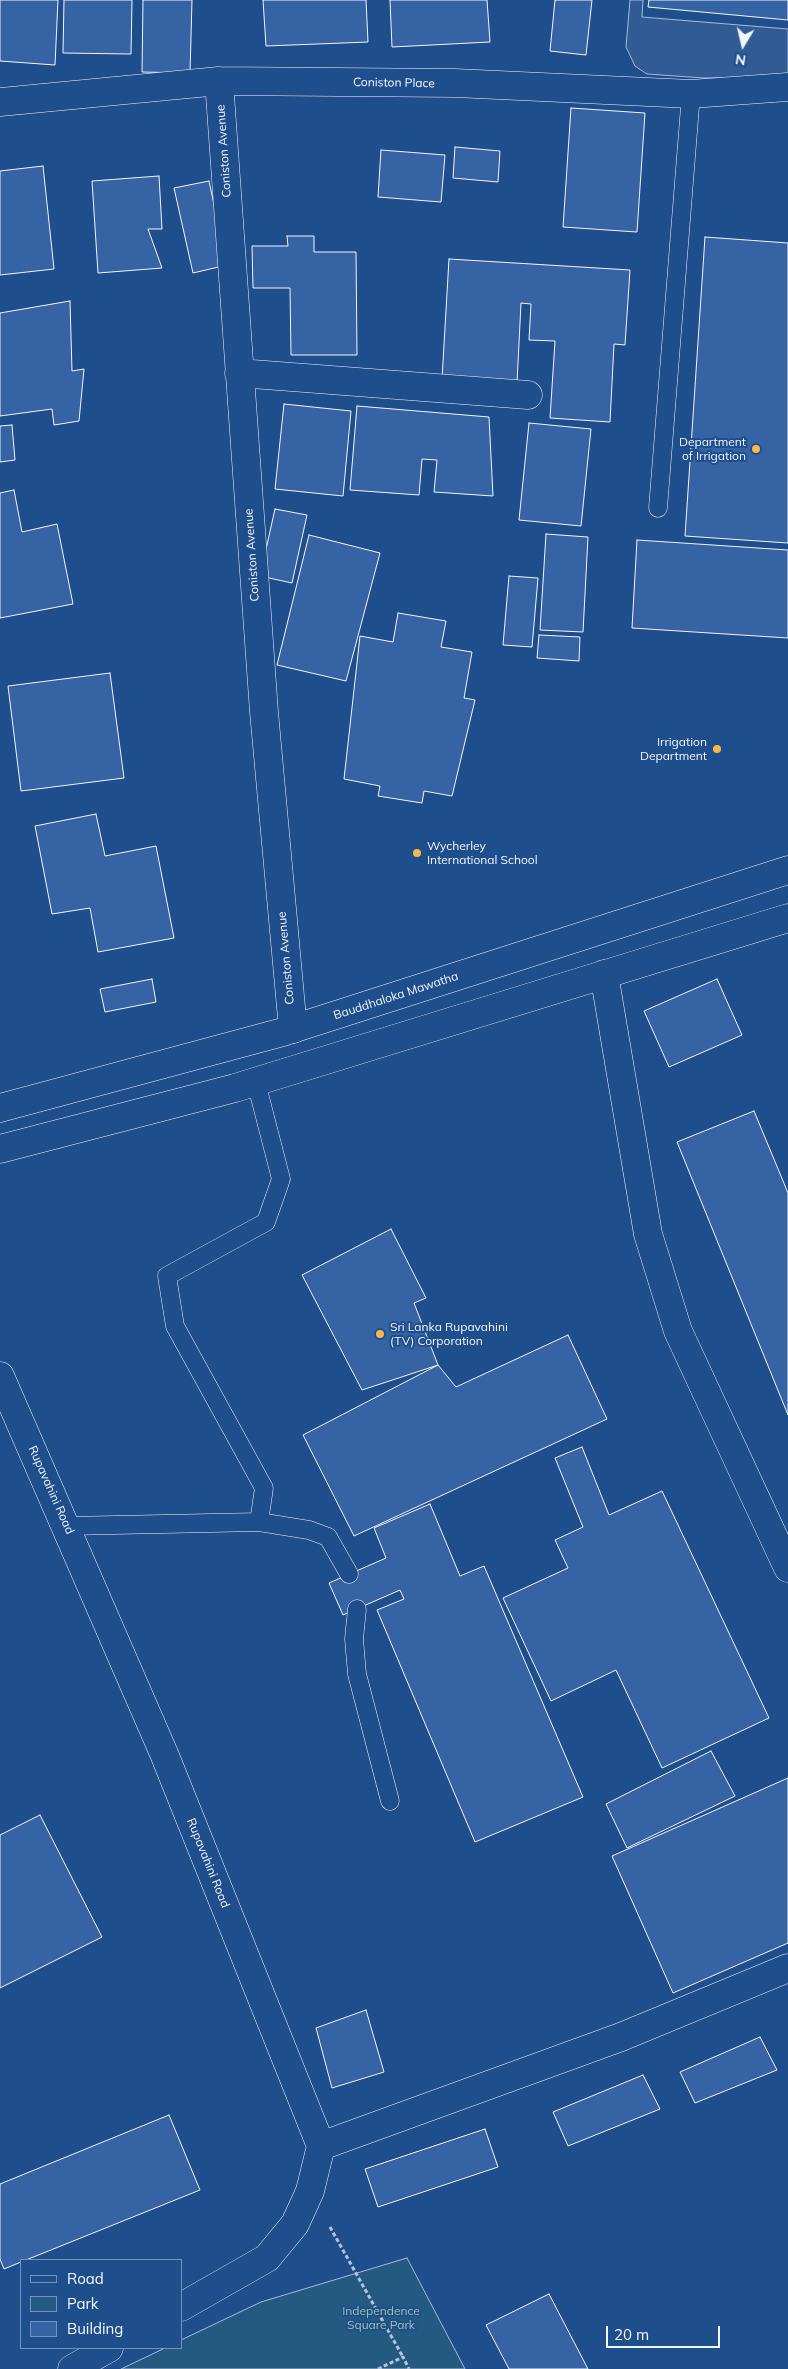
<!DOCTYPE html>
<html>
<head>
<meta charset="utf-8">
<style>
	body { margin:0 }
	#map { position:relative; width:788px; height:2369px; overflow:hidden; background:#1f4e8c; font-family:Mulish,sans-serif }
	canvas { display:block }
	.legend { position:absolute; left:20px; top:2259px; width:162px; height:90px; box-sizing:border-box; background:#1f4e8c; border:1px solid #7391ba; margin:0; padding:6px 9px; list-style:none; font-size:15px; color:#f2f6ff }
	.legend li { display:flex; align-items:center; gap:10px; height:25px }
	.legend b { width:25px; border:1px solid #7391ba }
	.north { position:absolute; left:718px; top:20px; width:50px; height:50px; -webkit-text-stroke:4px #1f4e8c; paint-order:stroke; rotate:189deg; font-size:14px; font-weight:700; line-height:20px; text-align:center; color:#f2f6ff }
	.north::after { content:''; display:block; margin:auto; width:18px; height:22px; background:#f2f6ff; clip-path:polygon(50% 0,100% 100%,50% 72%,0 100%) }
	.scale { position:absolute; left:606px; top:2326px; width:114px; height:22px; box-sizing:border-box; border:2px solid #f2f6ff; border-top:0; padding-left:6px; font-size:15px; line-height:18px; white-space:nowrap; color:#f2f6ff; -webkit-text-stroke:4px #1f4e8c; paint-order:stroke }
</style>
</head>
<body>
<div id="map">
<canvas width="788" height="2369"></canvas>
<ul class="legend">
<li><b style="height:6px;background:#1f4e8c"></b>Road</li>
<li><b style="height:14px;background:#245a82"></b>Park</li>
<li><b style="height:14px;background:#3563a3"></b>Building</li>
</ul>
<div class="north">N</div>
<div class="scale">20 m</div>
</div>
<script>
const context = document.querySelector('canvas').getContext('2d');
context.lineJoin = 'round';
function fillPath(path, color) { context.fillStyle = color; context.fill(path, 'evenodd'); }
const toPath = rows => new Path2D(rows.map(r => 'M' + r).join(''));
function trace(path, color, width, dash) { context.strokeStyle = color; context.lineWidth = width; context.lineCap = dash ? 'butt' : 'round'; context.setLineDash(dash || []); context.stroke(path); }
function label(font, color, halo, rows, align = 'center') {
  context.font = font + ' Mulish,sans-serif'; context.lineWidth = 4; context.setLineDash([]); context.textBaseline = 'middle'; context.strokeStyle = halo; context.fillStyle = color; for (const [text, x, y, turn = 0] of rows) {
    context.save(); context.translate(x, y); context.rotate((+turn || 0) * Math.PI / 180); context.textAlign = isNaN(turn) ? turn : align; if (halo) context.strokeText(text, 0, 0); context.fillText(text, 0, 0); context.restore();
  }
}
const green = toPath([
	[407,2258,465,2369,121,2369,165,2348,181,2348,181,2340,261,2302,407,2258]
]);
const parking = toPath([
	[630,0,643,0,642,17,788,29,788,77,704,78,647,74,635,66,626,47,630,0]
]);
const building = toPath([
	[0,0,58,0,55,65,0,61,0,0],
	[64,0,132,0,131,54,63,53,64,0],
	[143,0,192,0,190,73,142,72,143,0],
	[263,0,366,0,368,42,266,46,263,0],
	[390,0,487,0,490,42,392,47,390,0],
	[555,0,592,0,586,55,550,51,555,0],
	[649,0,788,0,788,20,648,7,649,0],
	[571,108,645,113,637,232,563,227,571,108],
	[455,147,500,151,498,182,453,178,455,147],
	[381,150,445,155,441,202,378,197,381,150],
	[43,166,54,269,0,275,0,171,43,166],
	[159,176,162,229,148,229,162,268,98,273,92,181,159,176],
	[209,181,227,265,193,273,174,188,209,181],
	[287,236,314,236,314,252,356,252,357,355,291,355,290,288,253,288,252,246,288,246,287,236],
	[705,237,788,243,788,543,685,536,705,237],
	[449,259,630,270,625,345,614,344,610,422,550,418,555,341,529,340,531,304,521,303,517,383,442,379,449,259],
	[70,301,72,371,84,369,79,421,54,425,52,409,0,416,0,313,70,301],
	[284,404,351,411,343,496,275,489,284,404],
	[357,406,489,417,493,496,434,492,437,460,422,459,419,495,350,490,357,406],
	[529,423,591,429,581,526,519,520,529,423],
	[12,425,15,460,0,462,0,426,12,425],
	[14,490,22,532,57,524,73,604,0,618,0,493,14,490],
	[275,509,307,515,292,583,260,576,275,509],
	[546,534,588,537,583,632,540,630,546,534],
	[309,535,380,553,346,681,277,665,309,535],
	[637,540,788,550,788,638,632,628,637,540],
	[509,576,538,578,532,647,503,645,509,576],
	[398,613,446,621,441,647,472,652,464,698,475,700,452,796,424,791,422,803,378,796,380,786,344,779,360,636,393,642,398,613],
	[539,635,580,637,579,661,537,658,539,635],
	[110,673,124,778,21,791,8,686,110,673],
	[96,814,105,856,156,846,174,938,98,952,90,908,52,914,35,826,96,814],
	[152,979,156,1002,105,1012,100,989,152,979],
	[717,979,742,1035,669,1067,644,1011,717,979],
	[754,1111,788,1193,788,1415,677,1142,754,1111],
	[391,1229,426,1298,414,1303,438,1365,362,1390,302,1275,391,1229],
	[568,1335,607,1419,354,1536,303,1435,438,1365,456,1387,568,1335],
	[582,1447,609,1515,662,1491,769,1718,662,1768,616,1670,551,1701,503,1598,568,1568,555,1540,583,1527,555,1458,582,1447],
	[430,1504,460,1576,484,1566,583,1797,475,1842,377,1610,404,1599,400,1590,343,1615,329,1583,386,1558,374,1528,430,1504],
	[711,1751,735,1796,627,1848,606,1804,711,1751],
	[788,1778,788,1943,673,1993,612,1856,788,1778],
	[40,1815,102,1937,0,1988,0,1835,40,1815],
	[366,2010,384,2072,332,2088,316,2028,366,2010],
	[760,2037,777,2070,695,2103,680,2072,760,2037],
	[643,2075,660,2109,568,2146,553,2112,643,2075],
	[169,2115,200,2190,26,2260,21,2260,21,2262,4,2269,0,2259,0,2184,169,2115],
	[485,2129,498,2167,378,2207,365,2169,485,2129],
	[549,2294,588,2369,509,2369,486,2325,549,2294]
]);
const path = toPath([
	[330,2227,403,2357],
	[378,2369,403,2357,409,2369]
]);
const lane = toPath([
	[658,508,691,94],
	[259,1522,309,1530,328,1537,349,1574],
	[67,1526,259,1522,264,1488,175,1326,167,1276,266,1222,281,1179,256,1082],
	[357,1609,354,1639,357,1674,390,1801]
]);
const street = toPath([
	[219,81,264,712,293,1029],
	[0,102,219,81,455,83,691,94,788,87],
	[239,373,528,395],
	[604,974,648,1234,678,1331,788,1568],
	[0,1376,165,1756,321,2146,310,2191,295,2224,267,2258,181,2307],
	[321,2146,621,2037,788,1968],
	[72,2369,109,2348]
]);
const primary = toPath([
	[0,1108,283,1032,788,870],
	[0,1149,235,1088,788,918]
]);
const markers = [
	[756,449,5,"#ffb74d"],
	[717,749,5,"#ffb74d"],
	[417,853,5,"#ffb74d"],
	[380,1334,5,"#ffb74d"]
];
const streetNames = [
	["Coniston Place",394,83,1],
	["Coniston Avenue",224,151,-94],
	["Coniston Avenue",252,555,-94],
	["Coniston Avenue",286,958,-95],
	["Bauddhaloka Mawatha",396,996,-18],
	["Rupavahini Road",51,1490,66],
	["Rupavahini Road",208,1863,68]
];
const poiNames = [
	["Department",746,442],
	["of Irrigation",746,456],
	["Irrigation",707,742],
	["Department",707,756],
	["Wycherley",427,846,"left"],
	["International School",427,860,"left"],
	["Sri Lanka Rupavahini",390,1327,"left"],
	["(TV) Corporation",390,1341,"left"]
];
const parkNames = [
	["Independence",381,2311],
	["Square Park",381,2325]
];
fillPath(green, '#245a82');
trace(green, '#a8bbd7', 1);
fillPath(parking, '#305b95');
trace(parking, '#a8bbd7', 1);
fillPath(building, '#3563a3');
trace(building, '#f2f6ff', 1);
trace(lane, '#f2f6ff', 19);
trace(street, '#f2f6ff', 29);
trace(primary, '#f2f6ff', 29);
trace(path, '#b3c4dc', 3, [4, 2.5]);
trace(lane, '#1f4e8c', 18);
trace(street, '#1f4e8c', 28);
trace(primary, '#1f4e8c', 28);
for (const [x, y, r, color] of markers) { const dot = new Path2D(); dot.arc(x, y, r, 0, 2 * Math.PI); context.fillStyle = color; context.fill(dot); trace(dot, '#1f4e8c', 2); }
label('12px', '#f2f6ff', '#1f4e8c', streetNames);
label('12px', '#f2f6ff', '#1f4e8c', poiNames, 'right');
label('12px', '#97c8a6', '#1f4e8c', parkNames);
</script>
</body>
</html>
